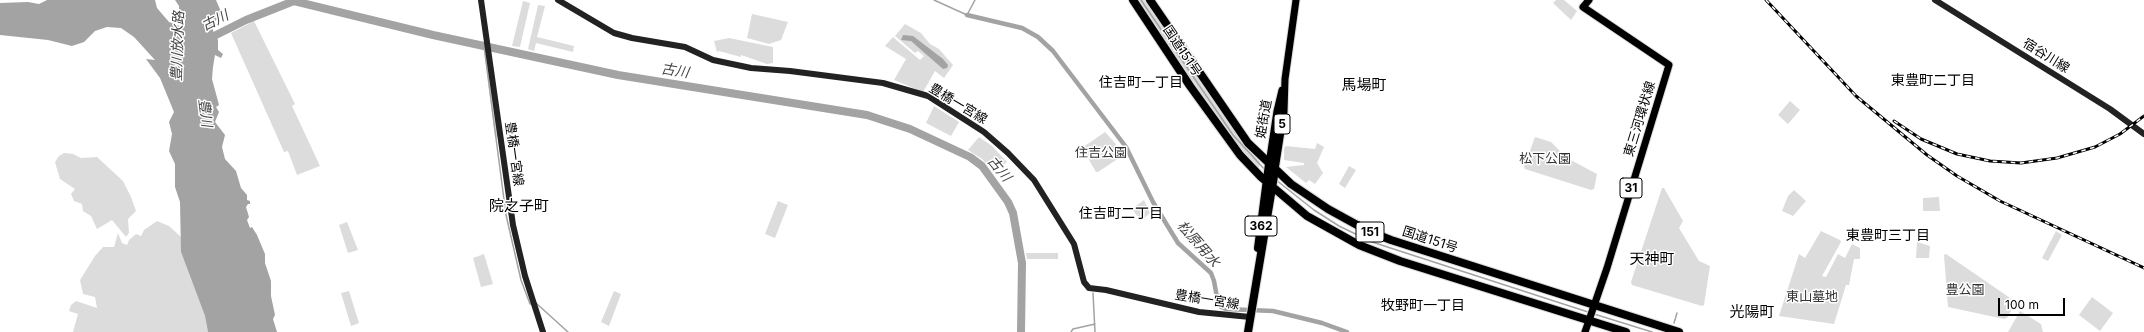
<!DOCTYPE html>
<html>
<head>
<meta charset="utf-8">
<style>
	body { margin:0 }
	#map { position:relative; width:2144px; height:332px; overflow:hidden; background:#fff; font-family:Inter,sans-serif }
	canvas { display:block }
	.scale { position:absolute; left:1998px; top:298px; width:67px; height:18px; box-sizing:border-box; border:2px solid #000; border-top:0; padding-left:5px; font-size:12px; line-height:14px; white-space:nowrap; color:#000; -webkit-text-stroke:3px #fff; paint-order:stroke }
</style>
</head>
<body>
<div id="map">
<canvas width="2144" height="332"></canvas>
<div class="scale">100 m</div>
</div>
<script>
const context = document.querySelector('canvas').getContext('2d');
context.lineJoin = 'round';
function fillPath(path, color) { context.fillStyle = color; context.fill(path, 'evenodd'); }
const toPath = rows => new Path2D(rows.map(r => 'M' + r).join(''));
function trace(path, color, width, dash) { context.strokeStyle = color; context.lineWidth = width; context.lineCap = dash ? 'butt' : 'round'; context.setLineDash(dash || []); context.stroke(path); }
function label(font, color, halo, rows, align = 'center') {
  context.font = font + ' Inter,"Noto Sans JP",sans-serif'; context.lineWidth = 3; context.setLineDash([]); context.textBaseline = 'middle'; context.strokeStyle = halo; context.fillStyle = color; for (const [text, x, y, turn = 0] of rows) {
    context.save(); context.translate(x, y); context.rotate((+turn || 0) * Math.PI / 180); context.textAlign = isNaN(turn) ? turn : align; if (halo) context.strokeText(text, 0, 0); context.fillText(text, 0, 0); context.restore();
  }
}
const green = toPath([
	[1136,0,1146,0,1237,135,1260,162,1259,169,1230,138],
	[1556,0,1564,0,1577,11,1571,20,1553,3],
	[523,1,530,3,520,47,512,46],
	[538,5,545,6,537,37,574,46,573,52,536,43,534,51,528,49],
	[752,14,788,22,781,40,769,44,747,38],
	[254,21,295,104,292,106,320,166,297,175,288,151,284,152,231,33],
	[905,24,921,33,930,44,939,49,953,65,944,78,935,71,923,92,894,80,906,59,885,46,893,37,920,60,924,56,918,51,915,53,895,36],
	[729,38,773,47,773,63,767,64,741,55,741,57,719,51,717,52,714,41],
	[484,50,486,50,498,136,495,138],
	[1790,101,1800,110,1788,124,1778,115],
	[934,106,959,122,951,136,926,123],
	[1105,132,1115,143,1122,156,1098,172,1096,172,1082,148],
	[979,137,992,146,1007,162,994,171,982,159,968,150],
	[1535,137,1551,142,1567,158,1597,174,1594,189,1591,190,1525,169,1524,167],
	[1317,143,1324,147,1317,163,1323,173,1315,184,1309,180,1306,183,1286,167,1304,165,1304,163,1284,160,1284,148,1286,146,1315,149],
	[64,153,73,154,81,158,97,157,123,181,131,197,136,211,128,219,129,233,126,237,112,220,97,229,91,216,83,211,82,204,74,201,71,194,75,189,60,179,55,162,59,156],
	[1349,166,1356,170,1345,188,1339,184],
	[1662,188,1664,188,1683,221,1679,228,1699,261,1710,266,1704,305,1702,306,1632,285,1631,282],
	[1794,190,1806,201,1793,216,1782,211,1788,196],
	[1939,197,1940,211,1923,211,1923,198],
	[1144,200,1150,213,1141,221,1132,209],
	[778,201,788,205,775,238,765,234],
	[157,221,169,226,181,237,181,252,205,316,208,332,73,332,78,314,69,311,71,305,76,301,97,308,95,297,83,294,80,280,95,256,103,247,114,247,118,233,122,243,127,245,129,240,136,234,141,236,144,230],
	[347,222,358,250,348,253,339,225],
	[1821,231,1840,240,1841,242,1822,276,1826,277,1838,254,1845,258,1852,244,1860,248,1860,259,1854,259,1849,285,1846,285,1834,324,1779,316,1799,254,1805,258],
	[2056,231,2062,235,2048,261,2042,258],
	[1917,242,1930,246,1929,258,1916,258],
	[1026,253,1058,253,1058,259,1027,259],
	[484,254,493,284,481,287,473,258],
	[1946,254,2016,302,2007,318,2004,319,1948,307,1944,255],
	[349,291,359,323,351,326,341,293],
	[614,291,621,294,609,326,601,322],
	[2092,297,2113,313,2100,331,2079,315],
	[2020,311,2041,324,2043,332,2008,332]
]);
const water = toPath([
	[47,0,155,0,157,8,169,22,183,27,185,25,185,10,183,15,179,13,179,6,175,0,216,0,222,14,213,24,213,31,218,40,218,50,223,54,221,58,215,55,213,67,212,79,219,105,216,107,219,112,215,122,225,135,222,147,225,159,236,171,241,188,247,195,247,200,250,201,250,204,248,204,246,207,249,217,247,220,250,228,252,227,257,235,265,254,265,263,271,281,271,296,275,315,273,319,277,332,208,332,205,316,181,252,180,202,175,187,175,164,169,151,172,134,169,122,174,112,160,78,146,59,155,60,134,37,121,28,107,27,95,31,84,42,72,46,48,40,0,35,0,3,28,2,39,4],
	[903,35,913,36,943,59,948,65,947,68,943,69,911,41,901,40]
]);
const stream = toPath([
	[934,0,967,15,975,0],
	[1141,0,1233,135,1266,171],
	[484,46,506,215,521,280,530,304,532,304],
	[1276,180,1314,210,1339,226,1372,242,1588,312],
	[1093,293,1095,332],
	[536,303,568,332],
	[1594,314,1652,332],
	[1674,323,1677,313],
	[1071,332,1073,329,1095,324]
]);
const canal = toPath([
	[967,15,1022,28,1038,37,1053,51,1126,147,1153,202,1178,243,1211,273,1214,281,1218,303,1221,307,1226,309,1273,311,1322,323,1347,332]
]);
const river = toPath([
	[206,40,246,20,294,1,433,35,618,75,867,115,910,129,970,157,982,166,1008,202,1013,213,1022,263,1021,332]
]);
const secondary = toPath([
	[481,0,513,225,525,276,543,332],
	[558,0,614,33,632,38,685,47,713,60,751,68,790,71,883,83,928,96,984,132,1008,153,1034,180,1074,244,1084,282,1089,288,1106,290,1199,312,1250,317],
	[1935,0,2110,109,2144,134]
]);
const primary = toPath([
	[1269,164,1277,111,1282,90],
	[1275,170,1284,112,1285,79,1296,0],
	[1585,332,1607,268,1669,65,1583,7,1589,0]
]);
const trunk = toPath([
	[1133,0,1190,86,1240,155,1261,177,1307,216,1359,245,1400,261,1626,332],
	[1150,0,1248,143,1291,184,1328,209,1368,231,1391,240,1679,332],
	[1258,248,1269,164],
	[1248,332,1275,170]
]);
const rail = toPath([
	[1766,0,1856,96,1927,155,1957,176,2000,201,2144,268],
	[1894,121,1921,139,1957,154,1990,161,2021,163,2057,158,2095,147,2120,134,2144,116]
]);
const shields = [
	[1282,124,16],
	[1631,188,22],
	[1261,226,32],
	[1370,232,28]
];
const shieldNames = [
	["5",1282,124],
	["31",1631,188],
	["362",1261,226],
	["151",1370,232]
];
const streetNames = [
	["国道151号",1182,51,56],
	["宿谷川線",2046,56,32],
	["豊橋一宮線",958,104,31],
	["姫街道",1264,119,-80],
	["東三河環状線",1640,119,-73],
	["豊橋一宮線",514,154,82],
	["国道151号",1430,240,18],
	["豊橋一宮線",1207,300,9]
];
const parkNames = [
	["住吉公園",1101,153],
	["松下公園",1545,159],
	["豊公園",1965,290],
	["東山墓地",1812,297]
];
const waterNames = [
	["古川",215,21,-27],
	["豊川放水路",178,46,-88],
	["古川",675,71,9],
	["豊川",205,113,83],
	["古川",999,169,50],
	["松原用水",1198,244,49]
];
const neighbourhoodNames = [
	["東豊町二丁目",1933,81],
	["住吉町一丁目",1141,83],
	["住吉町二丁目",1121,214],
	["東豊町三丁目",1888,236],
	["牧野町一丁目",1423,306]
];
const quarterNames = [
	["馬場町",1364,85],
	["院之子町",519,206],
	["天神町",1652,259],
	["光陽町",1752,312]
];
fillPath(green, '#dcdcdc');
fillPath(water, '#a3a3a3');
trace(stream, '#a3a3a3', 1.5);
trace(canal, '#a3a3a3', 4.5);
trace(river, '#a3a3a3', 8);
trace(primary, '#dbdbdb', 9);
trace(trunk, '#dbdbdb', 10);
trace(secondary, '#222', 6);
trace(primary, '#000', 7);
trace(trunk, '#000', 8);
trace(rail, '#000', 3);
trace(rail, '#fff', 1.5, [4.5]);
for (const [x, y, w] of shields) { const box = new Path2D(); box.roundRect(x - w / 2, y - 10, w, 20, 3); context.fillStyle = '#fff'; context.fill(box); trace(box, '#000', 1); }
label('bold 12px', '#000', null, shieldNames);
label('13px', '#000', '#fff', streetNames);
label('13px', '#333', '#fff', parkNames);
label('italic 14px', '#444', '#fff', waterNames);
label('14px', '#000', '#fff', neighbourhoodNames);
label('15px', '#000', '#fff', quarterNames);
</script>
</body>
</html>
